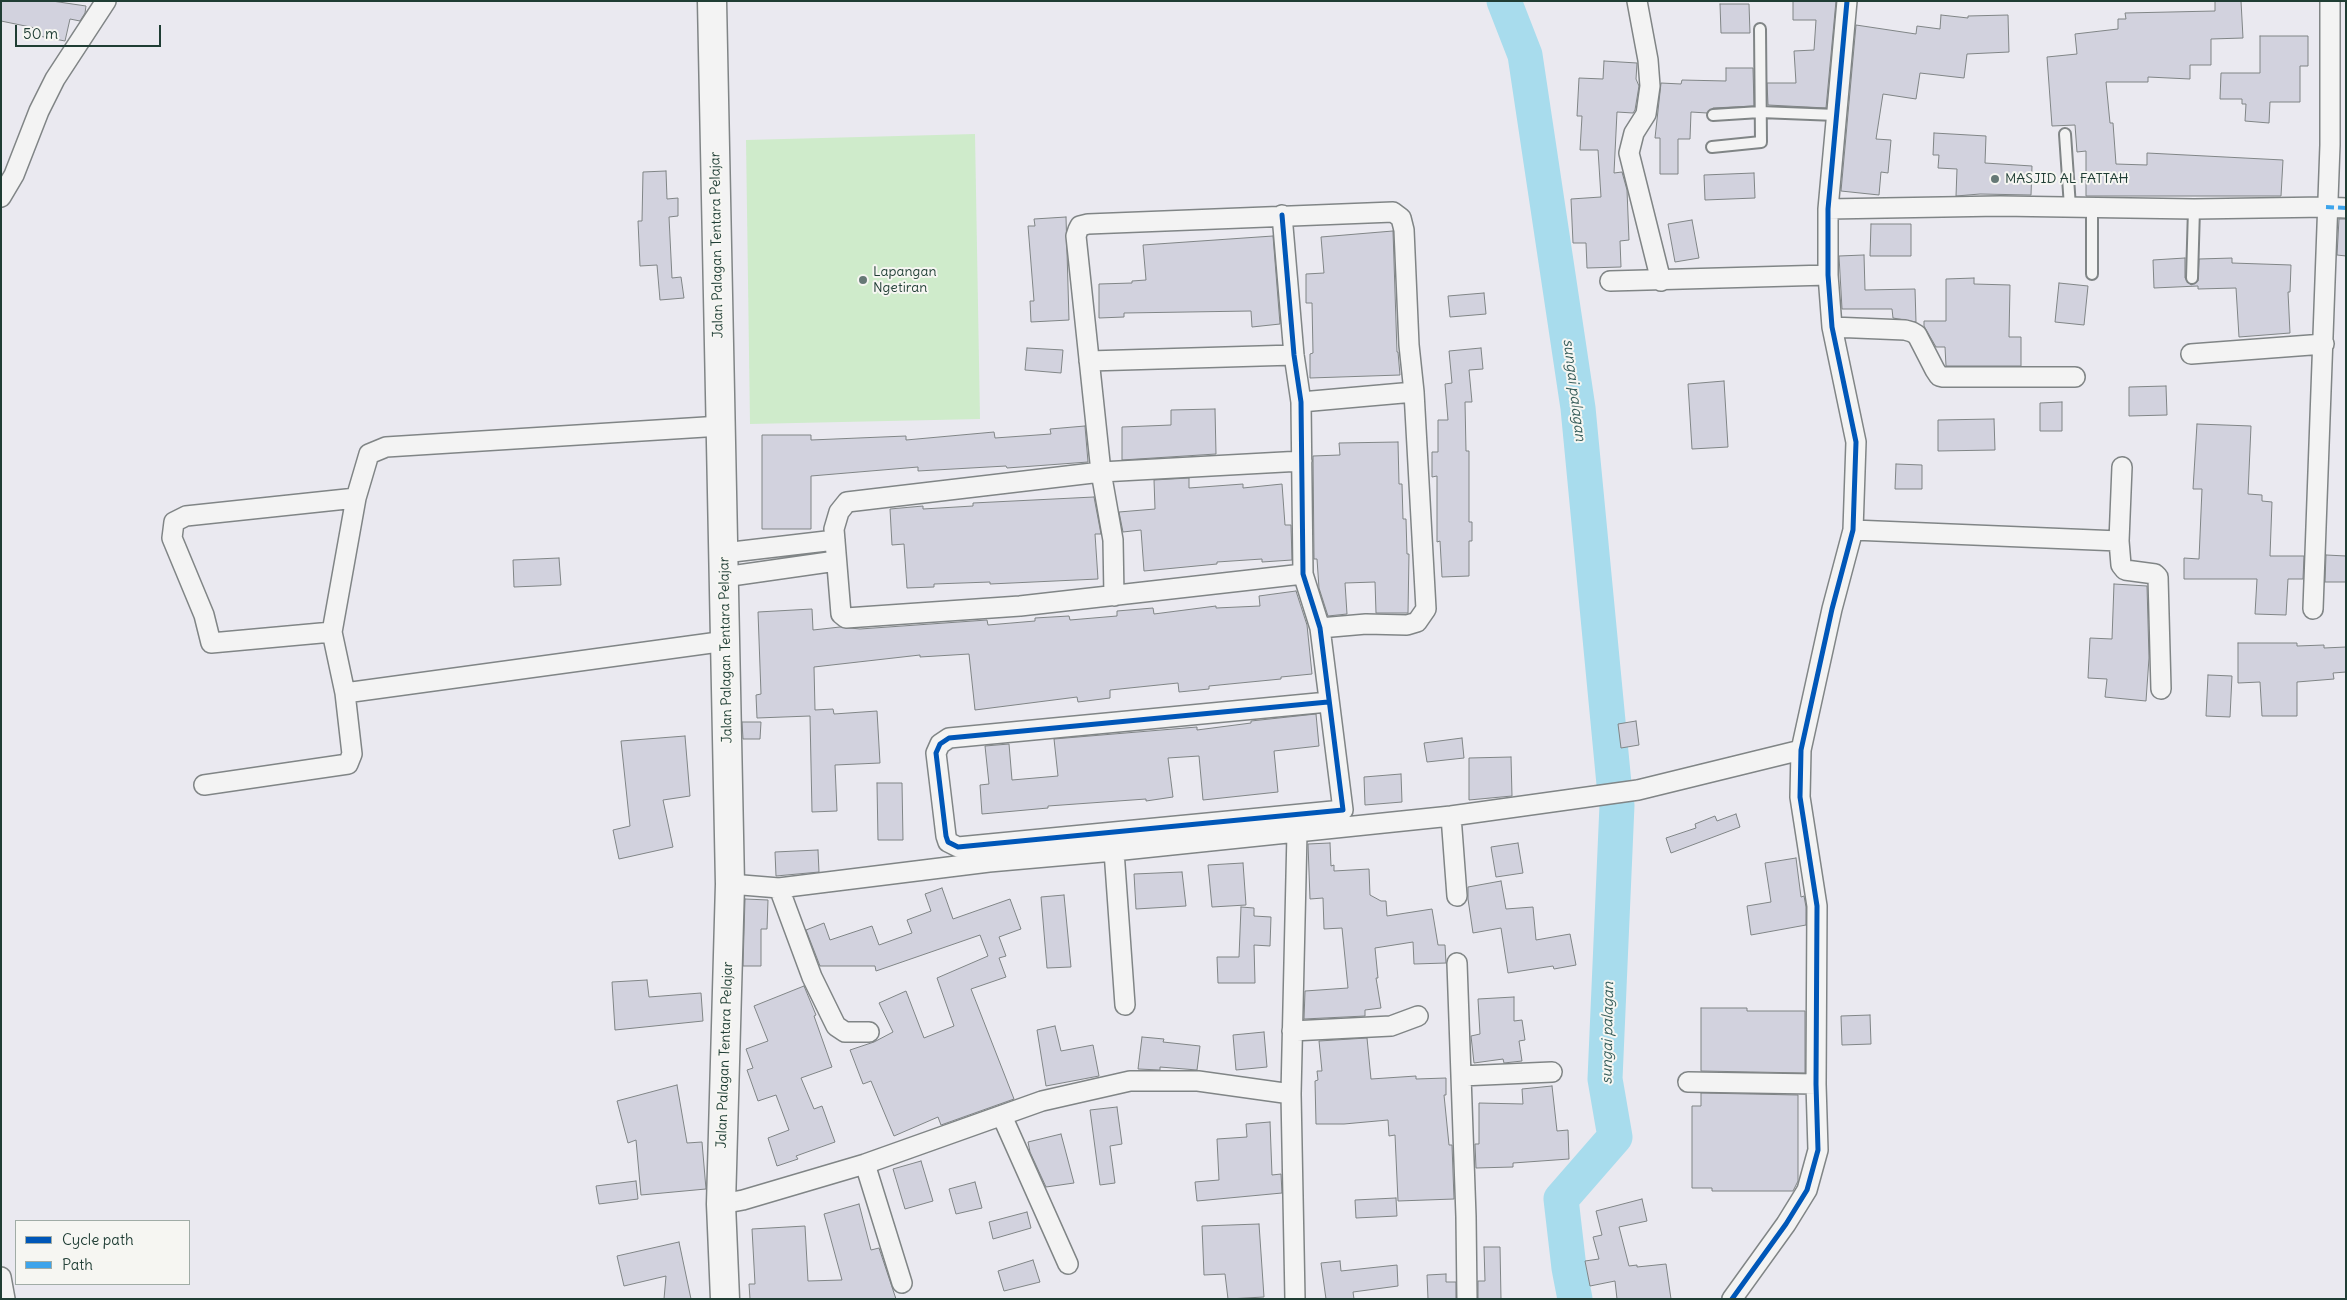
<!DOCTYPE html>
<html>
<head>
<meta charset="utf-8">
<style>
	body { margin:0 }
	#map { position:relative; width:2347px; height:1300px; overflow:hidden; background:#eae9f0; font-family:Delius,sans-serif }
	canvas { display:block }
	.frame { position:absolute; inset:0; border:2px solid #1f3d34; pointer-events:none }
	.legend { position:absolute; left:15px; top:1220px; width:175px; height:65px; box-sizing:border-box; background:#f6f6f2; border:1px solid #a0aca6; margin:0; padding:6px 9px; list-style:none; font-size:15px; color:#1f3d34 }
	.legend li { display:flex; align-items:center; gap:10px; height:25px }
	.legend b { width:25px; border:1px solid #a0aca6 }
	.scale { position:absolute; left:15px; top:25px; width:146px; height:22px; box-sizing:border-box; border:2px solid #1f3d34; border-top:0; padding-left:6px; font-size:15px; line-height:18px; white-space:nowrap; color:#1f3d34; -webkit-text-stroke:4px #f6f6f2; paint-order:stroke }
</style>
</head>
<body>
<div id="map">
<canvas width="2347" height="1300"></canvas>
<div class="frame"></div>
<ul class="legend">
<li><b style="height:6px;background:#0057b8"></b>Cycle path</li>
<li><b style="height:6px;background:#3da4eb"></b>Path</li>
</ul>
<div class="scale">50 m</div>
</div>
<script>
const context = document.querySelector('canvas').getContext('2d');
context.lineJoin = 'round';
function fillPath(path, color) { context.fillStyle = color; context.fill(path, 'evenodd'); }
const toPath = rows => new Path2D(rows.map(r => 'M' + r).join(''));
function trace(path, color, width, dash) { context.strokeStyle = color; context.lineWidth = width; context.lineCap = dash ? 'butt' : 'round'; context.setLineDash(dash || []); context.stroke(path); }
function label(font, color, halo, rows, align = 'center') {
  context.font = font + ' Delius,sans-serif'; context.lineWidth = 4; context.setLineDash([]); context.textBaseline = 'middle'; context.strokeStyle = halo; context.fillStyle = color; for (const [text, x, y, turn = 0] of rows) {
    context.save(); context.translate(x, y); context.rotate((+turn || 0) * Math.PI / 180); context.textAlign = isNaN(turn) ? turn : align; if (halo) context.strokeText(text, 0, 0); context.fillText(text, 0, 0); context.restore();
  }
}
const green = toPath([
	[975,134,980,419,750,424,746,140]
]);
const river = toPath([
	[1504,1,1525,55,1578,408,1614,784],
	[1575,1299,1569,1268,1561,1199,1615,1137,1605,1079,1617,805]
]);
const building = toPath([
	[1,1,52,1,86,6,85,13,80,21,70,19,65,41,39,36,40,29,1,21,1,1],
	[1793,1,1836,1,1826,108,1768,105,1767,83,1796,83,1794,51,1814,50,1816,20,1793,20,1793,1],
	[2215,1,2241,1,2243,38,2211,39,2211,65,2190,65,2190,79,2148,77,2148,82,2106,82,2110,123,2113,123,2116,164,2147,165,2147,153,2283,160,2281,196,2086,196,2086,151,2077,152,2075,125,2052,126,2047,57,2077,54,2075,34,2118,29,2118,19,2126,19,2125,13,2215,11,2215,1],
	[1720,4,1749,4,1750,33,1721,33,1720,4],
	[1941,15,1968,18,1968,16,2008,15,2009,52,1967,54,1964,78,1920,73,1916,99,1883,94,1876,139,1891,140,1888,173,1881,172,1879,195,1841,191,1856,25,1916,34,1917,26,1940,29,1941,15],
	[2260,36,2308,36,2308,66,2300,66,2300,102,2270,102,2269,123,2245,121,2246,104,2242,104,2242,99,2220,99,2221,73,2260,73,2260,36],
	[1604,61,1637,63,1636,79,1639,86,1635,110,1633,113,1617,112,1614,173,1622,172,1627,190,1629,240,1620,241,1621,267,1587,268,1586,243,1573,243,1571,199,1601,197,1598,150,1580,150,1582,116,1577,116,1579,78,1603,79,1604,61],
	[1726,68,1753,68,1754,106,1713,108,1707,113,1691,112,1690,139,1678,139,1678,174,1660,174,1660,138,1655,138,1661,83,1681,84,1682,80,1726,81,1726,68],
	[1934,133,1986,136,1985,163,2032,166,2031,195,1980,194,1956,196,1957,169,1938,168,1939,155,1933,155,1934,133],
	[666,171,667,199,678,198,678,216,669,217,672,278,681,277,684,298,660,300,657,265,640,266,638,221,642,221,643,172,666,171],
	[1754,173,1755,198,1705,200,1704,175,1754,173],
	[1066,217,1069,320,1031,322,1030,301,1034,301,1028,226,1035,226,1034,219,1066,217],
	[2339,219,2346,219,2346,256,2337,255,2339,219],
	[1692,220,1699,258,1675,262,1668,224,1692,220],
	[1871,224,1911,224,1911,256,1870,256,1871,224],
	[1393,231,1397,352,1398,352,1400,375,1310,378,1310,354,1313,353,1312,303,1306,303,1306,274,1324,273,1321,237,1393,231],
	[1273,236,1280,324,1252,327,1251,311,1124,313,1124,317,1099,318,1099,284,1132,283,1132,281,1146,280,1143,245,1273,236],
	[1864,255,1865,290,1915,289,1916,322,1893,318,1892,309,1842,309,1839,256,1864,255],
	[2185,258,2185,278,2191,285,2198,281,2199,259,2232,258,2232,263,2291,265,2290,292,2288,292,2290,333,2239,337,2236,288,2198,289,2198,286,2154,288,2153,260,2185,258],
	[1974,278,1974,284,2010,285,2009,337,2021,337,2021,366,1946,366,1945,347,1936,347,1924,326,1924,321,1946,321,1946,279,1974,278],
	[2059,283,2088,286,2084,325,2055,322,2059,283],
	[1484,293,1486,314,1450,317,1448,296,1484,293],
	[1027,348,1063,350,1061,373,1025,370,1027,348],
	[1481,348,1483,369,1469,370,1472,402,1465,402,1466,451,1469,451,1469,522,1472,522,1472,541,1469,541,1469,576,1442,577,1440,541,1437,542,1437,476,1432,477,1432,452,1438,452,1438,420,1448,420,1445,384,1452,383,1449,351,1481,348],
	[1724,381,1728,447,1692,449,1688,384,1724,381],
	[2166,386,2167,415,2129,416,2129,387,2166,386],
	[2062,402,2062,431,2040,431,2040,403,2062,402],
	[1215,409,1216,454,1122,460,1122,427,1171,425,1171,410,1215,409],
	[1994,419,1995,450,1938,451,1938,420,1994,419],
	[2197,424,2251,426,2248,494,2262,495,2262,501,2272,502,2270,556,2304,556,2303,579,2288,579,2286,615,2255,614,2257,579,2184,579,2184,558,2199,559,2202,489,2193,489,2197,424],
	[1085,426,1088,462,1007,468,1006,466,918,471,918,467,811,476,811,529,762,529,762,435,811,435,811,440,906,436,906,440,994,432,995,438,1051,434,1050,429,1085,426],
	[1398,442,1399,484,1402,484,1403,519,1406,519,1407,554,1409,554,1408,613,1376,613,1375,582,1345,583,1347,614,1328,616,1319,588,1317,559,1314,559,1313,456,1340,455,1339,443,1398,442],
	[1896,464,1922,465,1922,489,1895,489,1896,464],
	[1189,478,1189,488,1243,484,1243,488,1282,484,1285,525,1291,525,1292,560,1262,562,1262,559,1217,562,1217,564,1144,571,1141,530,1123,532,1119,512,1155,509,1154,480,1189,478],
	[1094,497,1101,534,1095,534,1098,579,990,584,990,582,934,584,934,587,907,588,904,544,892,545,890,509,923,506,923,509,973,506,973,503,1094,497],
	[2326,555,2346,556,2346,582,2325,582,2326,555],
	[559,558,561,585,514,587,513,560,559,558],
	[2114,584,2147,586,2149,658,2146,701,2105,697,2107,679,2088,678,2090,638,2112,639,2114,584],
	[1296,591,1307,625,1312,674,1281,677,1281,679,1209,686,1209,689,1179,692,1178,683,1110,690,1110,698,1078,702,1077,697,975,710,969,654,920,657,920,655,814,667,815,710,833,709,834,714,877,711,880,763,835,765,837,811,812,812,810,716,757,718,756,695,761,694,758,612,812,609,813,630,840,627,860,629,987,620,988,625,1035,621,1035,618,1069,616,1070,620,1117,616,1117,611,1153,608,1154,614,1216,606,1216,608,1260,606,1259,596,1296,591],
	[2238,643,2297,643,2297,646,2324,645,2324,648,2346,647,2346,672,2333,673,2334,679,2297,682,2297,716,2262,716,2260,682,2238,683,2238,643],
	[2208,675,2232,676,2230,717,2206,716,2208,675],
	[1316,714,1319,746,1274,751,1278,792,1203,800,1199,756,1168,758,1173,797,1146,801,1146,799,1048,806,1048,808,982,814,980,785,989,784,985,746,1009,744,1012,780,1058,776,1054,739,1197,727,1197,730,1251,723,1251,721,1316,714],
	[1636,721,1639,745,1621,748,1618,724,1636,721],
	[742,722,761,722,760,739,743,739,742,722],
	[685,736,690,796,663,800,673,847,619,859,613,830,630,826,621,741,685,736],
	[1462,738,1464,758,1427,762,1424,743,1462,738],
	[1511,757,1512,796,1469,800,1469,758,1511,757],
	[1401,774,1402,802,1365,805,1364,777,1401,774],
	[877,783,902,783,903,840,878,840,877,783],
	[1736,814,1740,827,1671,853,1666,838,1696,828,1695,824,1715,816,1717,821,1736,814],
	[1330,843,1331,866,1334,865,1334,871,1369,869,1370,895,1381,901,1386,901,1387,916,1432,909,1438,945,1445,945,1446,963,1414,964,1413,942,1375,948,1378,978,1376,978,1381,1008,1365,1010,1365,1016,1304,1019,1305,991,1348,988,1342,928,1324,929,1323,898,1310,899,1308,844,1330,843],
	[1518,843,1523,873,1496,877,1491,847,1518,843],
	[818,850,819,872,776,876,775,852,818,850],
	[1796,858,1801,897,1804,896,1806,907,1806,925,1751,935,1747,906,1771,902,1765,863,1796,858],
	[1243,863,1246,905,1212,907,1208,865,1243,863],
	[1182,872,1186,906,1136,909,1134,874,1182,872],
	[1501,881,1506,909,1533,907,1536,940,1570,934,1576,965,1554,969,1553,966,1508,973,1501,928,1473,933,1468,899,1468,887,1501,881],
	[942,888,953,919,1010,899,1021,929,999,937,1006,956,999,958,1006,977,971,989,1014,1099,941,1125,938,1117,894,1136,871,1081,863,1084,850,1050,874,1042,893,1032,879,1003,906,991,924,1038,954,1026,937,978,988,956,980,935,876,971,875,966,820,966,806,930,824,923,830,940,872,926,879,945,912,933,907,920,931,911,925,894,942,888],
	[1064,895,1071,967,1047,968,1041,897,1064,895],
	[745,899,768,900,767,929,761,929,761,966,743,966,745,899],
	[1241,907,1254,908,1254,916,1271,917,1270,946,1254,945,1255,983,1218,983,1217,957,1239,957,1241,907],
	[647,980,649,997,701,993,703,1021,615,1030,612,982,647,980],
	[804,986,816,1015,814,1016,832,1067,801,1078,814,1109,822,1106,835,1142,796,1156,798,1159,777,1166,768,1138,789,1130,776,1095,758,1101,747,1070,753,1068,746,1049,768,1041,754,1006,804,986],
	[1514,997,1514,1021,1522,1020,1525,1040,1519,1041,1522,1061,1504,1063,1503,1059,1474,1063,1471,1036,1480,1034,1478,999,1514,997],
	[1701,1008,1747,1008,1747,1011,1805,1011,1805,1073,1701,1071,1701,1008],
	[1870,1015,1871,1044,1842,1045,1841,1016,1870,1015],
	[1055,1026,1061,1051,1093,1045,1099,1076,1046,1086,1037,1030,1055,1026],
	[1264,1032,1267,1067,1236,1070,1233,1035,1264,1032],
	[1142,1037,1164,1039,1163,1042,1200,1046,1197,1070,1160,1067,1160,1070,1138,1069,1142,1037],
	[1367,1038,1371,1079,1416,1076,1416,1079,1446,1078,1446,1095,1444,1095,1449,1145,1452,1145,1454,1199,1398,1201,1395,1135,1389,1136,1388,1120,1344,1124,1316,1124,1315,1081,1318,1080,1317,1071,1322,1071,1319,1041,1367,1038],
	[677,1085,687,1143,702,1142,706,1189,641,1195,636,1140,628,1143,617,1101,677,1085],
	[1552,1086,1557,1131,1568,1130,1569,1159,1513,1163,1513,1167,1476,1168,1475,1144,1479,1144,1479,1103,1523,1104,1522,1089,1552,1086],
	[1701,1093,1798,1095,1798,1181,1793,1191,1712,1191,1712,1188,1692,1188,1692,1106,1701,1106,1701,1093],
	[1117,1107,1122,1144,1110,1146,1115,1183,1100,1185,1090,1110,1117,1107],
	[1270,1122,1272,1175,1281,1174,1282,1193,1197,1201,1195,1182,1219,1180,1217,1139,1247,1137,1246,1124,1270,1122],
	[1061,1134,1074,1183,1046,1187,1030,1152,1028,1142,1061,1134],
	[921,1161,933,1201,905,1209,893,1169,921,1161],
	[636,1181,638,1199,599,1204,596,1186,636,1181],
	[975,1182,982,1208,956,1214,949,1189,975,1182],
	[1396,1198,1397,1216,1356,1218,1355,1200,1396,1198],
	[1642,1199,1647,1221,1619,1227,1629,1266,1637,1265,1637,1267,1666,1264,1671,1299,1617,1299,1615,1281,1590,1286,1585,1261,1599,1259,1593,1237,1602,1235,1596,1211,1642,1199],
	[859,1204,871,1250,879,1248,896,1299,750,1299,749,1284,755,1284,752,1229,805,1226,808,1281,842,1280,824,1214,859,1204],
	[1027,1212,1031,1228,993,1239,989,1222,1027,1212],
	[1259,1224,1264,1297,1228,1299,1225,1274,1204,1275,1202,1226,1259,1224],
	[679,1242,691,1299,664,1299,666,1276,624,1286,617,1256,679,1242],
	[1484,1247,1500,1247,1501,1299,1478,1299,1478,1281,1485,1281,1484,1247],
	[1033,1260,1040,1282,1004,1291,998,1271,1033,1260],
	[1340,1261,1341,1271,1397,1265,1398,1286,1353,1292,1354,1299,1326,1299,1321,1263,1340,1261],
	[1446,1274,1446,1282,1456,1282,1456,1299,1428,1299,1427,1275,1446,1274]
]);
const lane = toPath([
	[1713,115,1760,112,1836,115],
	[2065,134,2070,207],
	[1712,147,1761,142,1760,29],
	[2092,274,2092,208],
	[2192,278,2194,209]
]);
const street = toPath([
	[1637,1,1648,60,1650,86,1646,114,1634,133,1629,153,1661,281],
	[1,197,14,175,39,111,55,79,106,1],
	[1828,209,2000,206,2194,209,2326,207,2346,208],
	[1282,215,1294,355,1301,402,1303,574,1320,628,1343,810,958,847,948,842,946,836,936,753,940,744,949,738,1328,702],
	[1610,281,1828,275],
	[1832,327,1905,330,1912,332,1917,335,1935,370,1939,376,1943,377,2075,377],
	[2191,354,2324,344],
	[1089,361,1294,355],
	[1301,402,1414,392],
	[721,426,386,447,369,454,356,498,332,632,345,693,726,641],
	[1302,461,1101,472,847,502,839,512,834,529,841,614,846,618,1020,606,1303,574],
	[1853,530,2119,541,2122,467],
	[2119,541,2121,565,2125,570,2155,574,2158,577,2161,689],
	[724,553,835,540],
	[724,577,836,561],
	[1114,596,1113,540,1101,472,1076,236,1078,230,1080,226,1088,224,1393,212,1401,218,1404,230,1409,345,1414,392,1426,609,1417,622,1407,625,1366,624,1320,628],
	[2313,609,2330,145,2330,1],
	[332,632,211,643,204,615,172,538,174,522,186,516,356,498],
	[204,785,348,764,352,754,345,693],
	[1451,816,1457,896],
	[1114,851,1125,1005],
	[730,884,779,888,989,862,1114,851,1451,816,1638,790,1801,750],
	[779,888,812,977,836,1026,845,1032,869,1032],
	[1457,963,1466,1217,1467,1299],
	[1292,1031,1391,1026,1418,1016],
	[1461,1076,1552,1072],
	[1688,1082,1816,1084],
	[1002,1116,1068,1264],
	[865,1164,902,1283],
	[721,1204,743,1200,865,1164,1042,1101,1130,1081,1198,1081,1291,1094],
	[1,1277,5,1299],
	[1295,1299,1291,1094,1297,833],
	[1732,1299,1786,1224,1807,1190,1818,1150,1816,1084,1817,906,1800,797,1801,750,1832,609,1853,530,1856,442,1832,327,1828,275,1828,209,1847,1]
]);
const primary = toPath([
	[712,1,730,884,721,1204,725,1299]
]);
const quiet = toPath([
	[2326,207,2346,208]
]);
const cycleway = toPath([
	[1282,215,1294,355,1301,402,1303,574,1320,628,1343,810,958,847,948,842,946,836,936,753,940,744,949,738,1328,702],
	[1732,1299,1786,1224,1807,1190,1818,1150,1816,1084,1817,906,1800,797,1801,750,1832,609,1853,530,1856,442,1832,327,1828,275,1828,209,1847,1]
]);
const markers = [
	[1995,179,5,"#667976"],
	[863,280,5,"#667976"]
];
const poiNames = [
	["MASJID AL FATTAH",2005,179],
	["Lapangan",873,272],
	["Ngetiran",873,288]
];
const streetNames = [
	["Jalan Palagan Tentara Pelajar",717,245,-91],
	["Jalan Palagan Tentara Pelajar",726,650,-91],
	["Jalan Palagan Tentara Pelajar",725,1055,-88]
];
const waterNames = [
	["sungai palagan",1574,390,83],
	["sungai palagan",1608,1033,-89]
];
fillPath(green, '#cfebcb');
trace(river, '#a8dced', 35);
fillPath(building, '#d2d2de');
trace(building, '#808586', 1);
trace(lane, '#808586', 14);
trace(street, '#808586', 22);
trace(primary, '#808586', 31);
trace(lane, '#f3f3f3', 10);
trace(street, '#f3f3f3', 19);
trace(primary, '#f3f3f3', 28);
trace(quiet, '#3da4eb', 4, [8, 4]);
trace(cycleway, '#0057b8', 5);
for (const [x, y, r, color] of markers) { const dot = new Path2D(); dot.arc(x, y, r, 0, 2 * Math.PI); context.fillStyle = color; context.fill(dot); trace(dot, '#f6f6f2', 2); }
label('14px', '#1f3d34', '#f6f6f2', poiNames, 'left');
label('14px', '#1f3d34', '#f6f6f2', streetNames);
label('italic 15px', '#355c59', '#f6f6f2', waterNames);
</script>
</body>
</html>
